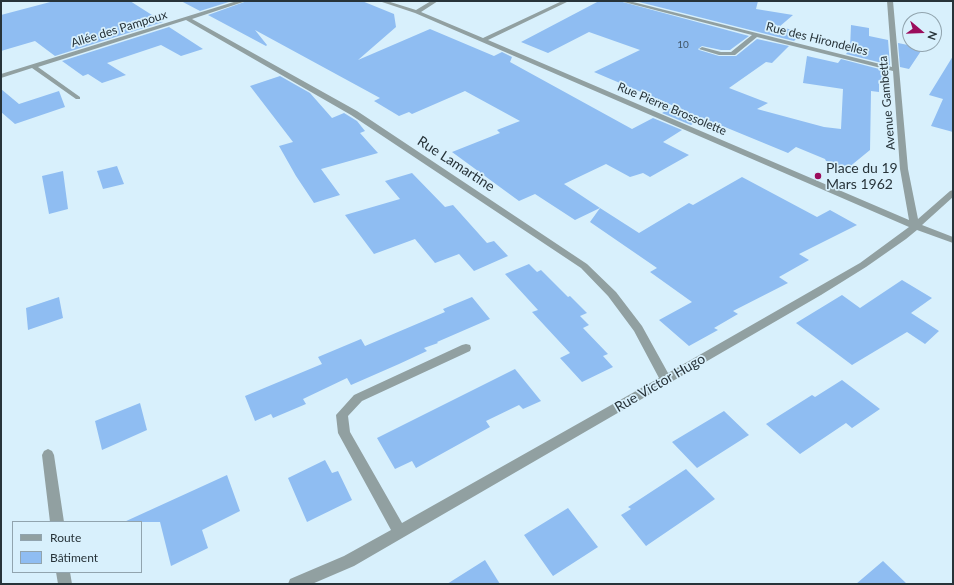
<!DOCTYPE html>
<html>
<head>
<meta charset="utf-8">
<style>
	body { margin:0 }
	#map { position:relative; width:954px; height:585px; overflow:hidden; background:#d8f0fc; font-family:Lato,sans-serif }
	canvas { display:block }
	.frame { position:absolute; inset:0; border:2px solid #273339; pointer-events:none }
	.legend { position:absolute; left:12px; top:521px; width:130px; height:52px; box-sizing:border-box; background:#d8f0fc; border:1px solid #91a4ae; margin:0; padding:5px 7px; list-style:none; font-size:12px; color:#273339 }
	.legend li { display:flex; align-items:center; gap:8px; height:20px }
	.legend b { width:20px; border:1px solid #91a4ae }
	.north { position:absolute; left:902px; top:12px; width:40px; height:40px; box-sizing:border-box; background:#d8f0fc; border:1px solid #91a4ae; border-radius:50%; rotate:109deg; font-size:11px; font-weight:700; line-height:16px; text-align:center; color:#273339 }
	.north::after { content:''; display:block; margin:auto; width:14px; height:18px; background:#9b0c5c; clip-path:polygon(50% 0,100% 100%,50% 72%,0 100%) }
</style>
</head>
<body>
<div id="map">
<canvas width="954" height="585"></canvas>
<div class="frame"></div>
<ul class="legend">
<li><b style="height:5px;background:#91a0a1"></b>Route</li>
<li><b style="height:11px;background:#8fbdf2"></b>Bâtiment</li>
</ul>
<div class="north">N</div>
</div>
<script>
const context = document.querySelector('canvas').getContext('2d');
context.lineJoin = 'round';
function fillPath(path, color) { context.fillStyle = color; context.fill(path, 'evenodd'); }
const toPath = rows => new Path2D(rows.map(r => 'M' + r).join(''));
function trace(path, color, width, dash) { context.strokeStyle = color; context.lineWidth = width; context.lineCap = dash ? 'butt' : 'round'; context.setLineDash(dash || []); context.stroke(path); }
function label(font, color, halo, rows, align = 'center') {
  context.font = font + ' Lato,sans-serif'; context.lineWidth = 3.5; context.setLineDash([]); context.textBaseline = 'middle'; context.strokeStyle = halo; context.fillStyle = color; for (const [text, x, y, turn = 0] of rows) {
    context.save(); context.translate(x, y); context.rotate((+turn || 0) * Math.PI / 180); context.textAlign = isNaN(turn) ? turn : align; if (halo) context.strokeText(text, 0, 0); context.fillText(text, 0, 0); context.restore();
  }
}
const building = toPath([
	[54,1,130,1,163,22,55,56,35,41,1,51,1,15],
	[181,1,232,1,200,11],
	[247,1,362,1,394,14,396,27,358,60,430,29,494,56,502,52,512,57,510,62,632,129,653,118,682,130,663,142,689,155,650,177,643,173,630,177,606,164,564,184,600,208,575,220,535,194,519,201,452,152,500,133,497,130,520,121,465,91,412,114,409,112,399,116,374,101,380,98,255,30,267,45,266,46,208,15],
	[599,1,619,1,749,36,730,50,721,50,702,46,698,49,699,50,719,56,736,56,757,39,789,46,772,63,766,62,729,88,768,103,757,109,824,127,841,129,843,89,803,83,807,56,838,63,841,59,883,70,883,82,879,81,879,92,871,91,870,150,848,168,826,161,825,159,796,147,788,153,703,118,691,125,662,113,674,106,594,72,640,50,589,32,548,53,521,42],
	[635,1,758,1,756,9,793,15,779,27,803,32,794,41],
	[851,25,869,28,869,36,888,40,890,65,846,54,850,49],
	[169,27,203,49,181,56,161,45,107,63,126,75,102,83,88,74,83,76,62,61],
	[898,43,923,48,909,69,900,67],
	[953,56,953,132,931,126,943,99,929,95],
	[280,76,310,93,332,118,344,113,357,121,365,131,360,133,378,153,321,169,340,195,314,203,296,176,279,146,293,142,250,86],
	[1,89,19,104,59,91,65,107,15,124,1,112],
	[117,166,124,184,103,189,97,171],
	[63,171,68,209,49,214,42,176],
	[412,173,445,207,453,205,487,243,494,241,508,256,474,271,459,254,435,263,415,239,374,254,345,215,400,199,385,181],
	[742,177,817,217,830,210,857,225,799,254,809,260,779,277,788,283,733,311,738,314,714,328,718,330,689,346,659,320,692,302,650,272,657,268,590,222,600,208,639,233,689,203,693,205],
	[529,264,537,272,541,270,568,297,570,296,587,313,580,316,589,325,583,328,608,354,603,356,613,367,582,382,560,358,570,353,532,312,538,310,505,274],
	[902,280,932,298,911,313,939,331,925,344,907,332,852,365,796,323,842,295,860,308],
	[59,297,63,318,28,330,26,308],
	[472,297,490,319,437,342,438,343,424,348,427,351,399,364,351,385,347,378,303,399,306,404,273,418,271,414,255,421,245,396,322,364,318,357,361,339,365,346,445,312,443,309],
	[515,369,541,401,523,409,519,405,486,421,490,427,416,468,412,461,395,469,377,438],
	[842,380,880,409,852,428,846,423,800,454,766,424,812,395,815,397],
	[140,403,147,430,102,450,95,421],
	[724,411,749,435,697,468,672,442],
	[325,460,332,473,338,471,352,500,307,522,288,478],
	[686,469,715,499,646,546,621,515,631,509,628,507],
	[227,475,240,511,202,530,208,548,171,566,160,522,124,522],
	[568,508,598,547,553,576,524,535],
	[485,560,500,584,447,584],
	[883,561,907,584,856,584]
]);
const minor = toPath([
	[237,1,246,1,192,19,357,111,587,264,616,292,642,326,668,373,860,263,909,227,415,13,379,1,387,1,416,10,431,1,438,1,421,12,483,38,562,1,569,1,488,40,909,220,900,169,893,71,757,37,735,55,719,55,699,49,702,47,721,52,731,52,752,35,620,1,629,1,892,67,887,1,893,1,908,169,918,219,950,191,953,190,953,197,922,225,953,237,953,243,917,230,906,239,866,267,821,295,354,566,312,584,288,584,290,579,344,556,391,530,338,433,336,415,354,395,462,345,466,344,470,345,471,348,470,351,362,401,348,416,350,432,402,523,659,378,634,331,608,296,581,268,351,115,186,20,38,67,80,97,80,99,76,99,32,68,1,78,1,74,237,1],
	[48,449,52,451,54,455,64,522,50,522,42,455,44,451,48,449],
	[56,572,70,572,72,584,58,584,56,572]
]);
const markers = [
	[818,176,4,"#9b0c5c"]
];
const farNumbernames = [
	["10",683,45]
];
const farStreetnames = [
	["Allée des Pampoux",119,29,-17],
	["Rue des Hirondelles",817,39,14],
	["Avenue Gambetta",887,103,-95],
	["Rue Pierre Brossolette",672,109,23]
];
const streetNames = [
	["Rue Lamartine",456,164,33],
	["Rue Victor Hugo",660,383,-30]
];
const poiNames = [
	["Place du 19",826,168],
	["Mars 1962",826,184]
];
fillPath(building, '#8fbdf2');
fillPath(minor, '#91a0a1');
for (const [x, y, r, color] of markers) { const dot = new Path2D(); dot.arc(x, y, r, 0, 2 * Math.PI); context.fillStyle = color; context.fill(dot); trace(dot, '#d8f0fc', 1.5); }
label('10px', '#415667', null, farNumbernames);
label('12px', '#273339', '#d8f0fc', farStreetnames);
label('14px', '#273339', '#d8f0fc', streetNames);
label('14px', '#273339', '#d8f0fc', poiNames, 'left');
</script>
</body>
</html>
